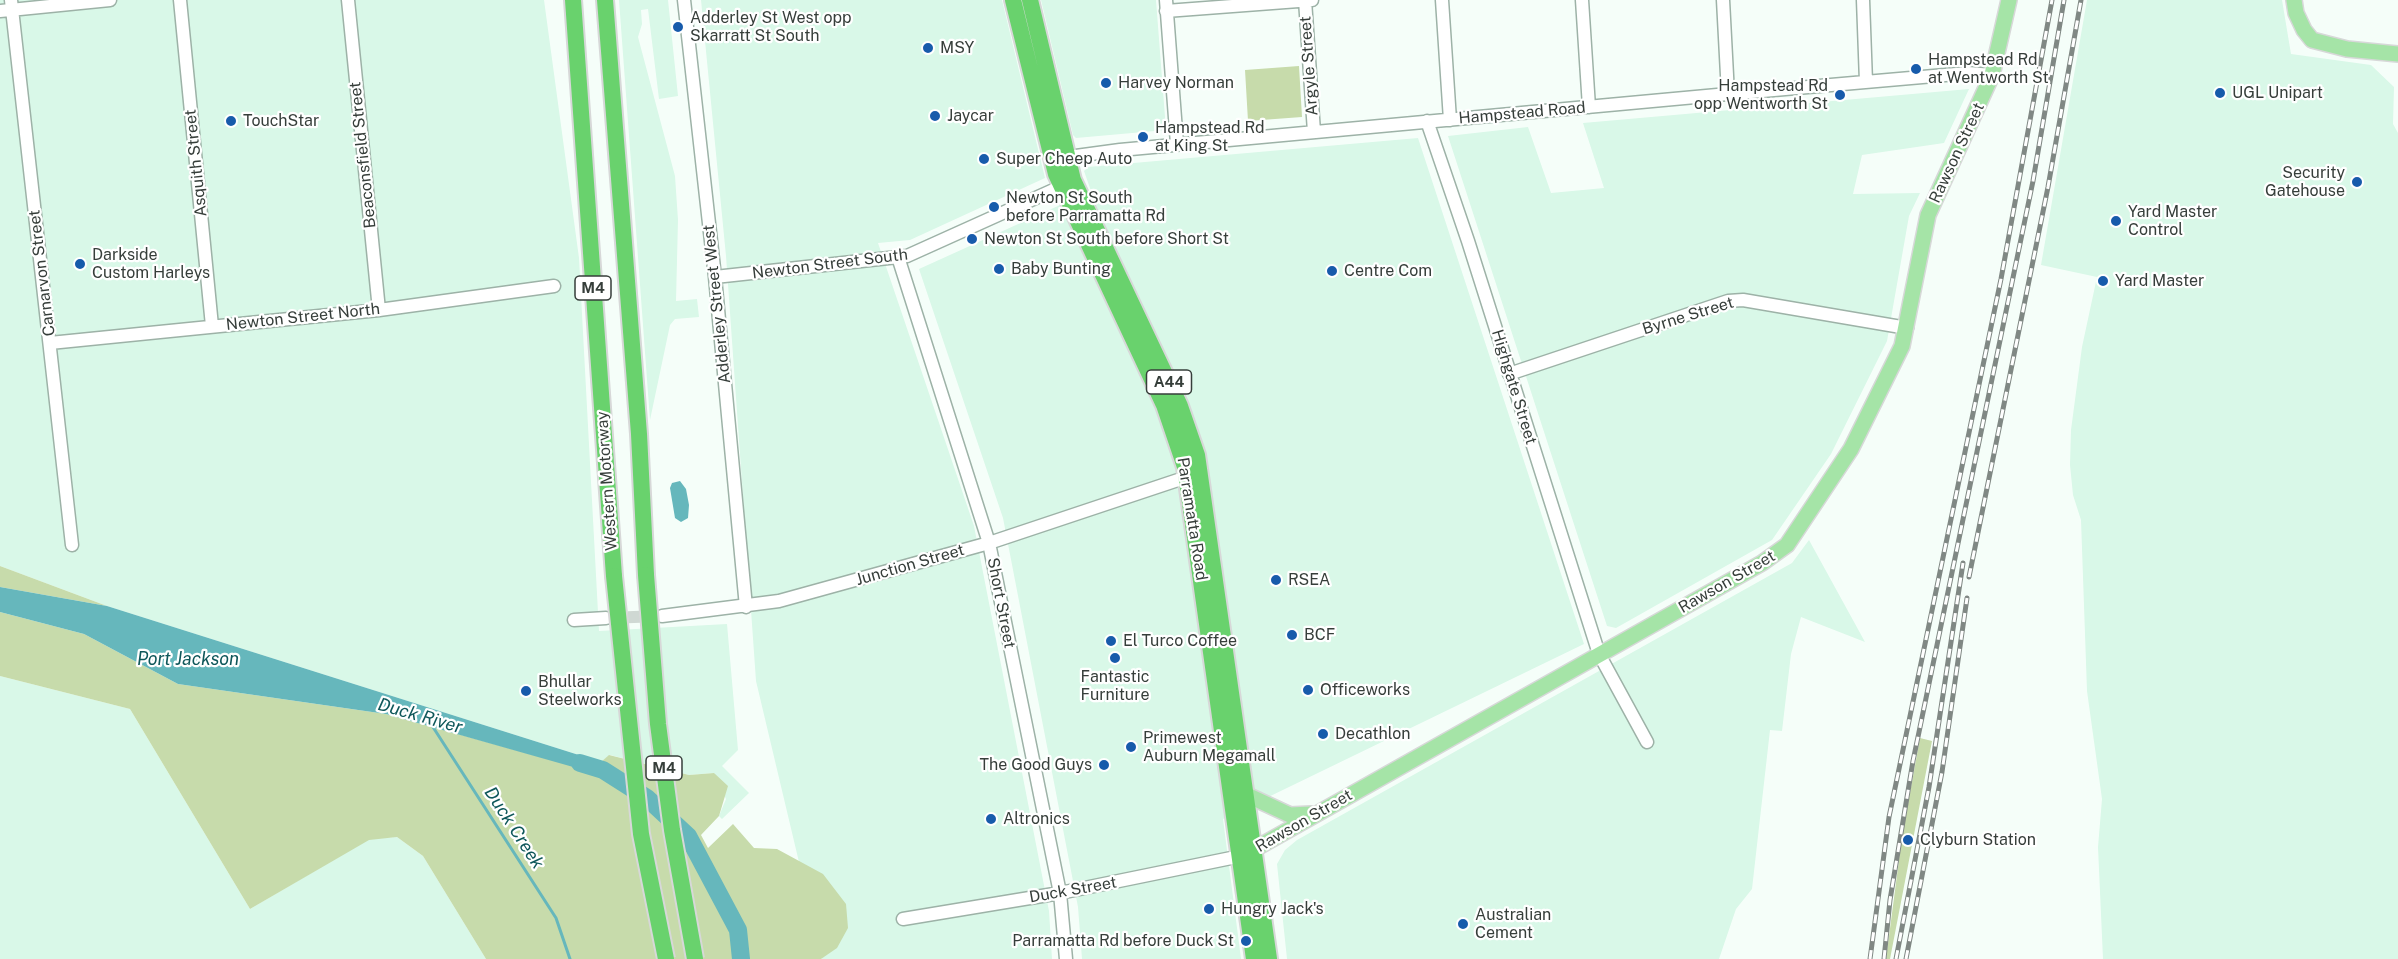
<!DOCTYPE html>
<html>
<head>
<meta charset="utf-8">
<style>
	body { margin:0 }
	canvas { display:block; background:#f5fef9 }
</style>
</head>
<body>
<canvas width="2398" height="959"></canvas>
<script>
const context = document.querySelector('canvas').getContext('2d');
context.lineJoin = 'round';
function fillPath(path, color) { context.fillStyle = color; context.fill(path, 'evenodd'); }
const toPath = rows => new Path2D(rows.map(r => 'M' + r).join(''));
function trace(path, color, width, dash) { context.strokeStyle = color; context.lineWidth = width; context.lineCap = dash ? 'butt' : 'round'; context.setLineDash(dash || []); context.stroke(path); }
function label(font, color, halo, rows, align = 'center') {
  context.font = font + ' "Public Sans",sans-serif'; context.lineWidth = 4.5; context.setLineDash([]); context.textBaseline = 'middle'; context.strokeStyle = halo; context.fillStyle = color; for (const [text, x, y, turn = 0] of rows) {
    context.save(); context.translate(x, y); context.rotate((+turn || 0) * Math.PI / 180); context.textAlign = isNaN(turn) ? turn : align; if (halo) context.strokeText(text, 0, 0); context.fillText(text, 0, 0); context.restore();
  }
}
const built = toPath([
	[0,0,544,0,579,258,599,631,727,624,738,750,722,766,749,793,722,819,719,816,726,799,714,773,689,775,610,755,601,762,107,606,0,566],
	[619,0,668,0,678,96,659,99,648,9,641,10,642,24,638,37,675,176,678,220,676,301,697,299,699,317,675,319,670,325,650,420],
	[701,0,1002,0,1045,178,910,240,878,243,974,526,1049,911,1052,959,822,959,756,681,726,256],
	[1041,0,1156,0,1166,130,1076,138,1073,135],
	[2087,0,2282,0,2291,54,2371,65,2394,87,2393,124,2398,133,2398,959,2103,959,2098,847,2102,799,2087,691,2081,520,2073,495,2070,465,2071,430,2082,347,2097,277,2041,265],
	[1969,89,1944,143,1862,155,1853,194,1920,193,1909,216,1887,341,1831,454,1772,540,1616,628,1607,626,1448,136,1528,127,1551,193,1604,188,1583,123],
	[1418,138,1584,644,1223,819,1241,959,1082,959,1078,907,1003,518,919,269,1091,191,1084,171,1088,167],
	[1809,540,1865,642,1801,617,1791,654,1782,731,1770,730,1752,889,1736,909,1719,959,1287,959,1277,864,1285,850,1297,840,1792,563],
	[0,676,130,709,250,909,369,839,397,837,423,856,486,959,0,959]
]);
const green = toPath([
	[1299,66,1302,117,1248,121,1245,70],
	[0,566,107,606,0,587],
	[0,612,84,634,178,684,386,714,605,775,601,762,609,755,689,775,714,773,728,786,719,816,701,835,708,848,733,824,754,848,777,849,823,874,846,904,848,928,837,948,821,959,486,959,423,856,397,837,369,840,250,909,130,709,0,676],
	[1920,738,1932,741,1890,959,1886,959,1902,837]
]);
const water = toPath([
	[680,481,686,489,689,505,688,518,681,522,675,518,670,488,672,483],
	[0,587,107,606,601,762,605,776,386,714,178,684,84,634,0,612]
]);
const stream = toPath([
	[431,724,556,918,570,959]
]);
const river = toPath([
	[580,763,603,770,647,798,688,836,738,930,741,959]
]);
const minorTunnel = toPath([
	[610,618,656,616]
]);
const minor = toPath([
	[11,0,72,545],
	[180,0,212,326],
	[348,0,379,310],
	[684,0,715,277,746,607],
	[1166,0,1177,144],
	[1305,0,1314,132],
	[1442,0,1450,120],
	[1582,0,1589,107],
	[1723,0,1728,94],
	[1863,0,1866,82],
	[0,11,110,0],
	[1166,11,1312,0],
	[1427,121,1468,241,1599,654,1647,742],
	[1061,158,1120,150,1728,94,1968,73,1992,75],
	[898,257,989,543,1060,893,1066,959],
	[715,277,907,256,1069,183],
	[50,343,379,310,554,286],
	[1509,374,1728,301,1743,300,1907,328],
	[662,616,779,601,989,543,1187,477],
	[574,620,606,618],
	[903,919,1060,893,1241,856]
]);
const major = toPath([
	[2294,0,2296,13,2304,30,2312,40,2347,49,2398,54],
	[1247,795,1290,815,1311,814],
	[1244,855,1762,563,1787,545,1851,449,1902,346,1928,215,1992,75,2009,0]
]);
const highway = toPath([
	[573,0,614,576],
	[605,0,639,434,646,575],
	[1013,0,1056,174,1164,405,1185,467,1254,959],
	[1030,0,1073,180,1180,406,1197,455,1269,959]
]);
const rail = toPath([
	[1969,577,2048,187,2081,0],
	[1870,959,1889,817,2001,279,2052,0],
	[1884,959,1890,900,1913,761,2033,181,2064,0],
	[1896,959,1929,787,1963,563],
	[1906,959,1942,772,1967,598]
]);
const highwayBridge = toPath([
	[646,575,658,724,672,830,695,959],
	[614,576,641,834,666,959]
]);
const markers = [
	[678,27,6,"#175bab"],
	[928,48,6,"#175bab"],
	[1916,69,6,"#175bab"],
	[1106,83,6,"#175bab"],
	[2220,93,6,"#175bab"],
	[1840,95,6,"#175bab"],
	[935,116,6,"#175bab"],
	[231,121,6,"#175bab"],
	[1143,137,6,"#175bab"],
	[984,159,6,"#175bab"],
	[2357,182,6,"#175bab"],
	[994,207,6,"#175bab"],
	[2116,221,6,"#175bab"],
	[972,239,6,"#175bab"],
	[80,264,6,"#175bab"],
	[999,269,6,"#175bab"],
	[1332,271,6,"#175bab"],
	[2103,281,6,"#175bab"],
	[1276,580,6,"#175bab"],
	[1292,635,6,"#175bab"],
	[1111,641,6,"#175bab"],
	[1115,658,6,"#175bab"],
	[1308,690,6,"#175bab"],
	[526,691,6,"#175bab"],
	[1323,734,6,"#175bab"],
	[1131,747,6,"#175bab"],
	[1104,765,6,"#175bab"],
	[991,819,6,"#175bab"],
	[1908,840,6,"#175bab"],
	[1209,909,6,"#175bab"],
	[1463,924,6,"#175bab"],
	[1246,941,6,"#175bab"]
];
const shields = [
	[593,288,36],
	[1169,382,45],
	[664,768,36]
];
const shieldNames = [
	["M4",593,288],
	["A44",1169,382],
	["M4",664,768]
];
const poiNames = [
	["Adderley St West opp",690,18],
	["Skarratt St South",690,36],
	["MSY",940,48],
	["Hampstead Rd",1928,60],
	["at Wentworth St",1928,78],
	["Harvey Norman",1118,83],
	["Hampstead Rd",1828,86,"right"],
	["opp Wentworth St",1828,104,"right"],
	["UGL Unipart",2232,93],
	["Jaycar",947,116],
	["TouchStar",243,121],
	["Hampstead Rd",1155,128],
	["at King St",1155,146],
	["Super Cheep Auto",996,159],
	["Security",2345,173,"right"],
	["Gatehouse",2345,191,"right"],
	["Newton St South",1006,198],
	["before Parramatta Rd",1006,216],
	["Yard Master",2128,212],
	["Control",2128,230],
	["Newton St South before Short St",984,239],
	["Darkside",92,255],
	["Custom Harleys",92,273],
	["Baby Bunting",1011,269],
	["Centre Com",1344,271],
	["Yard Master",2115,281],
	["RSEA",1288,580],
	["BCF",1304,635],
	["El Turco Coffee",1123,641],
	["Fantastic",1115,677,"center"],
	["Furniture",1115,695,"center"],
	["Bhullar",538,682],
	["Steelworks",538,700],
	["Officeworks",1320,690],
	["Decathlon",1335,734],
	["Primewest",1143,738],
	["Auburn Megamall",1143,756],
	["The Good Guys",1092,765,"right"],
	["Altronics",1003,819],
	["Clyburn Station",1920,840],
	["Hungry Jack's",1221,909],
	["Australian",1475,915],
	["Cement",1475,933],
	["Parramatta Rd before Duck St",1234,941,"right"]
];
const streetNames = [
	["Argyle Street",1309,66,-94],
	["Hampstead Road",1522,113,-5],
	["Rawson Street",1957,153,-65],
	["Beaconsfield Street",363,155,-96],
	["Asquith Street",196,163,-96],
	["Newton Street South",830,264,-7],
	["Carnarvon Street",42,273,-97],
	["Adderley Street West",717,304,-96],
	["Byrne Street",1688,316,-17],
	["Newton Street North",303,317,-6],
	["Highgate Street",1514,387,73],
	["Western Motorway",607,481,-94],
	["Parramatta Road",1192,519,81],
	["Junction Street",910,565,-16],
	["Rawson Street",1727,582,-30],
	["Short Street",1001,603,79],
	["Rawson Street",1304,821,-30],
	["Duck Street",1073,890,-10]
];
const waterNames = [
	["Port Jackson",188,659],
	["Duck River",420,716,16],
	["Duck Creek",514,828,57]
];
fillPath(built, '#d9f8e8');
fillPath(green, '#c7dbab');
fillPath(water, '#66b7bc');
trace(stream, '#66b7bc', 3);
trace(river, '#66b7bc', 18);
trace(minorTunnel, '#cfd8d3', 12, [12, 6]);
trace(minor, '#9db2a7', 15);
trace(major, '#d7d8d8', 18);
trace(highway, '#d7d8d8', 20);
trace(minor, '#fff', 12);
trace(major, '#a5e4a7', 15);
trace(highway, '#69d26d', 16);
trace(rail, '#808884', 5);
trace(rail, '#fff', 3, [9]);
trace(highwayBridge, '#d7d8d8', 20, []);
trace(highwayBridge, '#69d26d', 16);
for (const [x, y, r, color] of markers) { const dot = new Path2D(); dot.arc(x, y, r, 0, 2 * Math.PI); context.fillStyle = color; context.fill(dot); trace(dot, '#fff', 2); }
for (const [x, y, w] of shields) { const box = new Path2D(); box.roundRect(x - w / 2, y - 12, w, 24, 4.5); context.fillStyle = '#fff'; context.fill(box); trace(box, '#363e3a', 1.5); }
label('bold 15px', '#363e3a', null, shieldNames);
label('16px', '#363e3a', '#fff', poiNames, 'left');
label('16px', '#363e3a', '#fff', streetNames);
label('italic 18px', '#0e575a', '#fff', waterNames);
</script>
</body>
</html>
